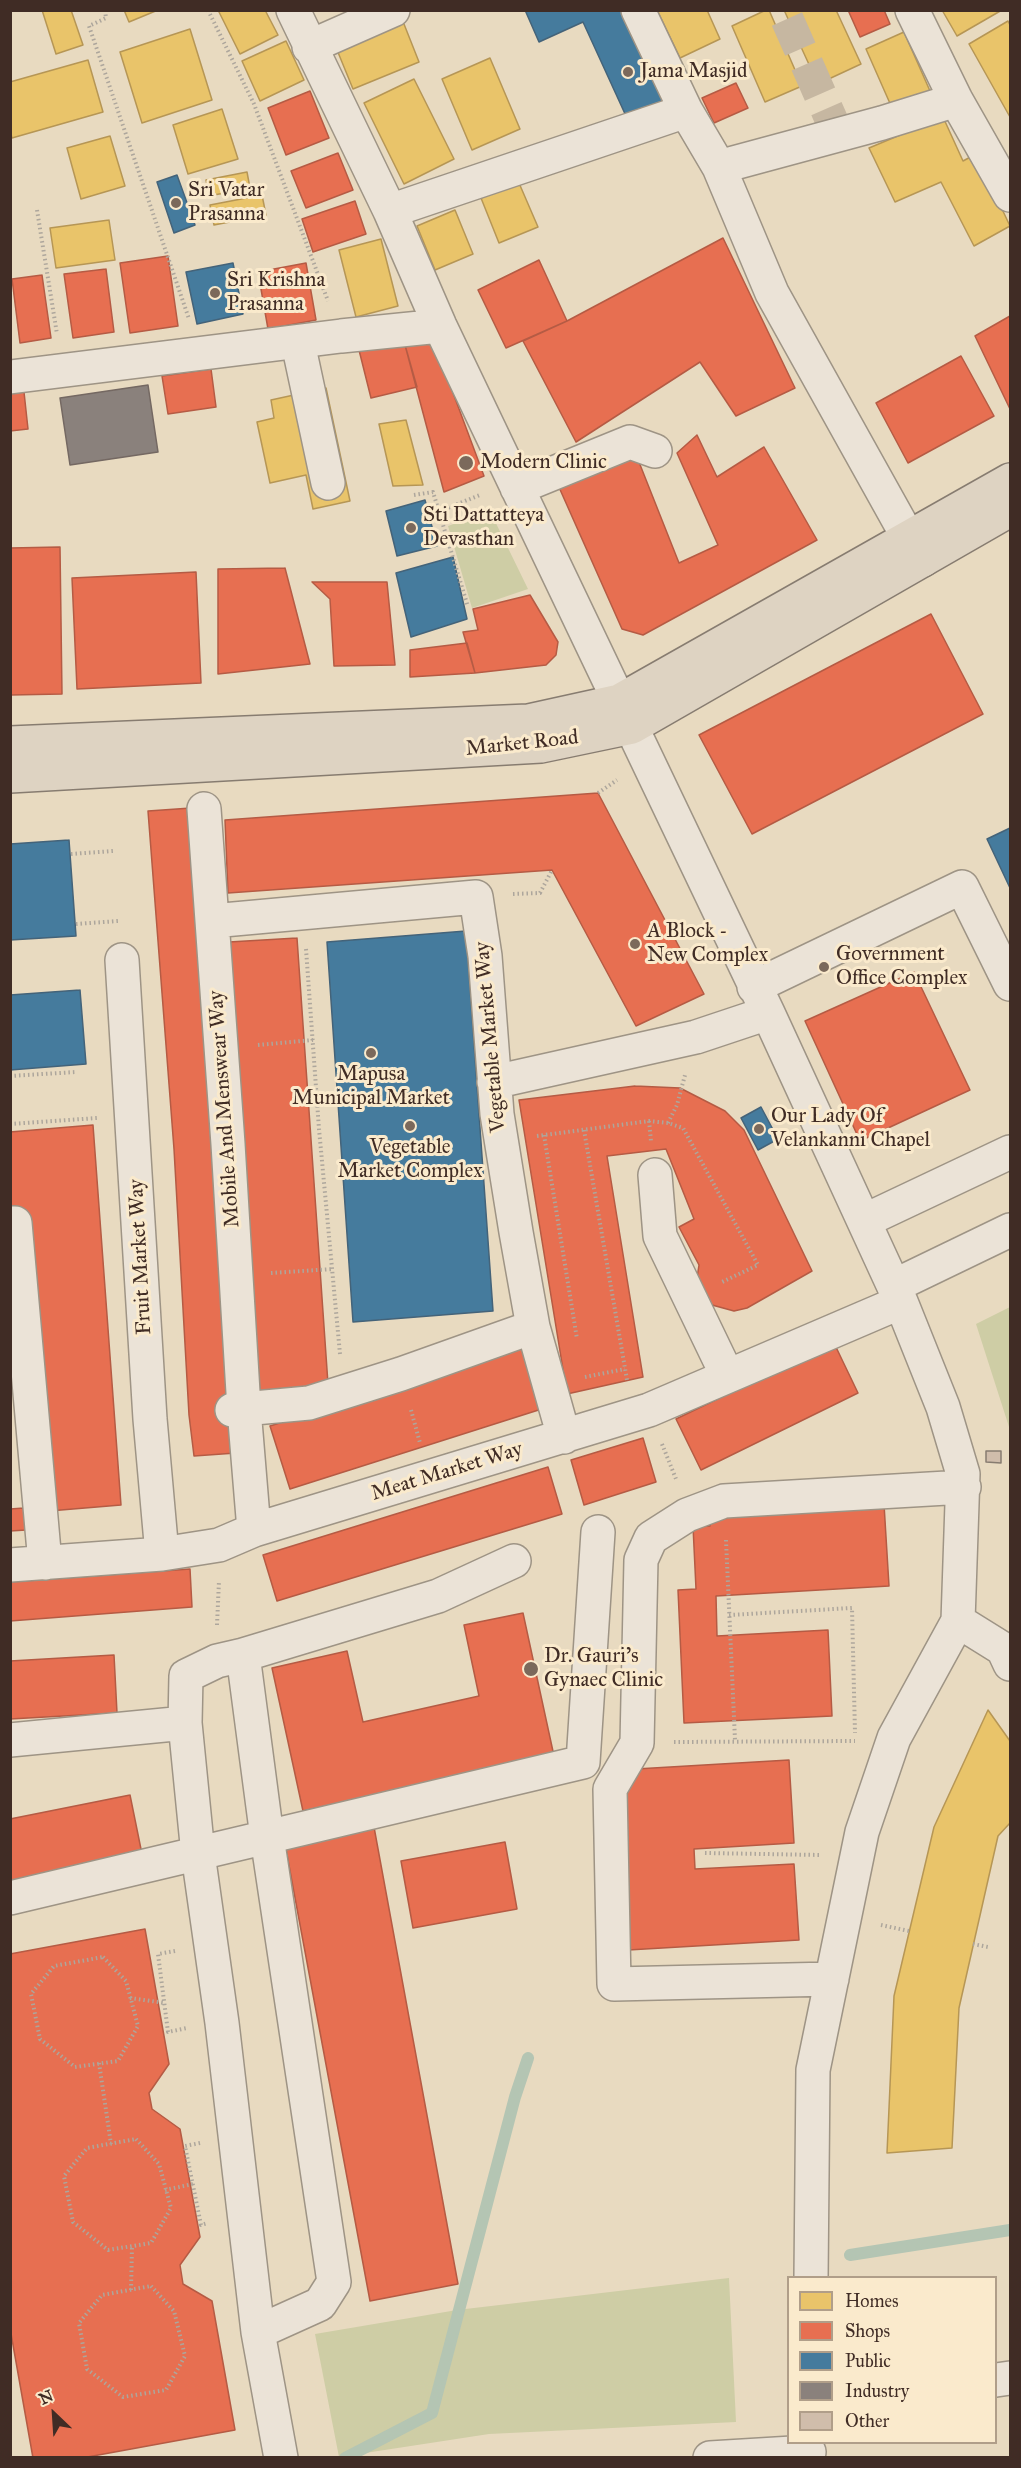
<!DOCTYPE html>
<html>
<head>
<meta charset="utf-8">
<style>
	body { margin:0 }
	#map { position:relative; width:1021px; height:2468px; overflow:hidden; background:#e8dac0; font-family:"IM FELL Great Primer",serif }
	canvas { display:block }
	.frame { position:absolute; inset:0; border:12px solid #402c25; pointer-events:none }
	.legend { position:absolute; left:787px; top:2276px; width:210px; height:168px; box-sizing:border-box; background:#faeacc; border:2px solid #b09e89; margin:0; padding:8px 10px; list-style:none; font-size:18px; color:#402c25 }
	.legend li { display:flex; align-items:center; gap:12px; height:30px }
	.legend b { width:30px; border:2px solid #b09e89 }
	.north { position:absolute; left:24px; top:2384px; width:60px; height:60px; -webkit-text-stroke:4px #faeacc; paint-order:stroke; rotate:335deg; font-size:16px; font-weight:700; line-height:24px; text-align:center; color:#402c25 }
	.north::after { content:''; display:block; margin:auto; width:21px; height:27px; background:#402c25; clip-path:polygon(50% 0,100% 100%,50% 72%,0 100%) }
</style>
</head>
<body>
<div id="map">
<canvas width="1021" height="2468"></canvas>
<div class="frame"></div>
<ul class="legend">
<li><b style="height:16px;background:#e9c46a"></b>Homes</li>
<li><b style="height:16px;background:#e76f51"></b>Shops</li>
<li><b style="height:16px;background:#457b9d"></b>Public</li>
<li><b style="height:16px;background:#8a817c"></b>Industry</li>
<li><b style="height:16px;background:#d0bdab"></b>Other</li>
</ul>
<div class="north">N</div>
</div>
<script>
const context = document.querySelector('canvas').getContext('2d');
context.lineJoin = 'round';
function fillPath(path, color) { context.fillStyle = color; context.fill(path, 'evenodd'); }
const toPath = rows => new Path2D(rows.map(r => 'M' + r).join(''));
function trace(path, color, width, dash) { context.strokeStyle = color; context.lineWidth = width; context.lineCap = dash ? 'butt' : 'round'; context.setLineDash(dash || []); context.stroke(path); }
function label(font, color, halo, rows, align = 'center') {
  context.font = font + ' "IM FELL Great Primer",serif'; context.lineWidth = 6; context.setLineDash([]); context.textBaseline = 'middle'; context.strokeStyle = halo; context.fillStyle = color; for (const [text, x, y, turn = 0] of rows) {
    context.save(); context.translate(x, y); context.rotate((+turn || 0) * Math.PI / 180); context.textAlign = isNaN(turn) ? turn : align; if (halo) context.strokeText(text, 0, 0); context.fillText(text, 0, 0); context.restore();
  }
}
const green = toPath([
	[490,511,528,589,472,608,448,526],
	[1010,1307,1010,1430,976,1324],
	[729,2278,736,2422,489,2434,339,2457,315,2334,457,2310]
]);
const homes = toPath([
	[42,10,71,10,83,45,56,54,42,10],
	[124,10,158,10,129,22,124,10],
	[218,10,265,10,278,35,240,54,218,10],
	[657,10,707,10,720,39,680,58,657,10],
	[766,10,769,10,802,86,765,102,732,26,766,10],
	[784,10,836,10,861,64,818,84,784,10],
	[942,10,1002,10,957,36,942,10],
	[402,19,419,62,353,89,335,45,402,19],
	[1008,21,1010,25,1010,117,969,44,1008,21],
	[190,29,212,100,142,123,120,52,190,29],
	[904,32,930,91,892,108,866,49,904,32],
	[286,41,304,80,260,101,242,61,286,41],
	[490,58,520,129,472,150,442,79,490,58],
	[88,60,103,112,12,138,10,131,10,82,88,60],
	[414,79,454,159,404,184,364,103,414,79],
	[222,109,238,159,188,174,173,125,222,109],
	[943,117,963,161,976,154,1010,226,974,246,941,182,895,202,869,148,943,117],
	[110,136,125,186,81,199,67,148,110,136],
	[247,172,250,188,209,196,206,180,247,172],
	[519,183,538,227,499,243,481,198,519,183],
	[262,195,266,215,214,225,210,205,262,195],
	[455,210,473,254,435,270,417,226,455,210],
	[109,220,115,260,56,268,50,228,109,220],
	[381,239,398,306,356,317,339,250,381,239],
	[326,388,350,501,313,509,306,475,270,483,257,422,274,418,271,400,326,388],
	[406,420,423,485,393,486,379,424,406,420],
	[988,1710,1010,1741,1010,1823,998,1836,959,2008,952,2148,887,2153,894,1996,934,1827,988,1710]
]);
const shops = toPath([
	[848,10,884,10,890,24,860,37,848,10],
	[736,83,748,108,714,123,702,98,736,83],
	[310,91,329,138,286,155,268,108,310,91],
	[338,153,353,190,306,208,291,171,338,153],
	[355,201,366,234,313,252,302,219,355,201],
	[723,238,795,388,736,416,700,362,576,442,523,341,567,321,723,238],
	[168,256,178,326,130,333,120,263,168,256],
	[539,260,567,321,506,348,478,290,539,260],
	[306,263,316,320,268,329,258,272,306,263],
	[106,269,114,332,73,338,64,274,106,269],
	[42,275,51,338,20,343,12,279,42,275],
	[1010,316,1010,409,975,336,1010,316],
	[433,339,484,476,444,492,405,345,433,339],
	[405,345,417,387,371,398,358,346,405,345],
	[961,356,994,416,908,463,876,403,961,356],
	[211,369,216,407,168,414,162,376,211,369],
	[24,392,28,429,10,431,10,394,24,392],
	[697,435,717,477,764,447,817,540,643,635,622,629,558,485,635,452,679,563,718,545,677,453,697,435],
	[60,547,62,694,10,695,10,548,60,547],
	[285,568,310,664,218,674,218,569,285,568],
	[196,572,201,683,77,689,72,578,196,572],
	[312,582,387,582,395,665,334,666,330,599,312,582],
	[530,595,558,642,556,655,546,665,475,673,463,632,478,630,473,609,530,595],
	[931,614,983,714,752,834,699,735,931,614],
	[467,643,475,673,410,677,410,650,467,643],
	[598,793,704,994,636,1026,552,870,228,893,225,820,598,793],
	[191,808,236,1453,194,1456,189,1415,174,1149,148,811,191,808],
	[297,938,328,1384,260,1393,229,942,297,938],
	[914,972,970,1090,860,1141,805,1021,914,972],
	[635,1086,680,1088,725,1111,744,1130,812,1271,747,1308,734,1311,712,1305,705,1300,697,1278,699,1265,679,1227,694,1219,666,1149,607,1156,643,1377,567,1394,519,1100,635,1086],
	[93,1125,121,1505,49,1511,10,1217,10,1132,93,1125],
	[834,1343,858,1393,701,1470,676,1419,834,1343],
	[528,1344,548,1407,290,1489,270,1426,528,1344],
	[643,1438,656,1482,584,1505,571,1460,643,1438],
	[548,1467,562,1514,277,1601,263,1555,548,1467],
	[884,1504,889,1586,716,1596,717,1636,828,1630,832,1716,684,1723,678,1590,696,1589,693,1526,710,1526,710,1514,884,1504],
	[24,1508,26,1530,10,1531,10,1509,24,1508],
	[190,1569,192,1607,10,1621,10,1582,190,1569],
	[523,1613,554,1756,303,1811,272,1668,347,1651,363,1722,479,1696,464,1625,523,1613],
	[114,1655,117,1713,10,1719,10,1661,114,1655],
	[789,1760,794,1843,694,1849,695,1869,794,1864,799,1940,628,1950,619,1770,789,1760],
	[130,1795,143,1859,10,1886,10,1819,130,1795],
	[374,1827,458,2284,370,2301,285,1844,374,1827],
	[505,1842,517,1909,413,1928,401,1861,505,1842],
	[145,1929,169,2064,149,2093,152,2109,180,2129,200,2237,180,2265,183,2284,212,2301,235,2430,82,2458,33,2458,10,2328,10,1954,145,1929]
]);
const public = toPath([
	[525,10,621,10,665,101,626,116,583,22,539,42,525,10],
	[177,175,195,225,174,233,157,182,177,175],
	[233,263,243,314,197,324,186,272,233,263],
	[425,500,437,546,397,556,386,511,425,500],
	[453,557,467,619,411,637,396,573,453,557],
	[1010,828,1010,888,987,839,1010,828],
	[69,840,76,936,10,940,10,844,69,840],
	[466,931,493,1311,353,1322,327,942,466,931],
	[80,990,86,1064,10,1070,10,995,80,990],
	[761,1107,778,1139,758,1150,741,1118,761,1107]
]);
const industry = toPath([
	[148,385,158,452,70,465,60,398,148,385]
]);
const stream = toPath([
	[850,2255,1010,2230],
	[345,2458,432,2413,515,2097,528,2058]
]);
const building = toPath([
	[986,1451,1001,1451,1001,1463,986,1462,986,1451]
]);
const minorTunnel = toPath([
	[787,19,838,135]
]);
const path = toPath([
	[105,10,106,18,89,26,189,319],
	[208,10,254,104,328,301],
	[37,210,57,334],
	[414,495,433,492,468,607],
	[440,511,480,495],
	[598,793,617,780],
	[71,854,113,851],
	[513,894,540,893,552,870],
	[76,924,118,921],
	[306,949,319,1129,340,1354],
	[258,1045,313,1040],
	[10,1076,76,1072],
	[649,1121,651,1141],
	[668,1123,677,1105,685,1075],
	[10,1124,97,1118],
	[584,1130,627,1380],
	[544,1135,577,1339],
	[537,1136,649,1121,668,1123,683,1128,758,1265,722,1282],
	[271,1273,333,1269],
	[585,1377,625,1369],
	[411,1410,420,1443],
	[662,1444,676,1479],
	[726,1540,735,1740],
	[729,1615,852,1608,855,1733],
	[217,1625,219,1581],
	[674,1742,855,1741],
	[705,1853,821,1855],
	[881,1925,909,1931],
	[973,1944,988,1947],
	[175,1951,158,1954,168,2032,187,2028],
	[103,1957,126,1981,138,2026,118,2061,75,2067,40,2039,31,1994,54,1966,103,1957],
	[130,1998,165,2003],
	[99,2063,111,2144],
	[136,2139,159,2164,171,2208,151,2243,108,2250,73,2222,64,2176,87,2148,136,2139],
	[200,2143,185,2146,201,2225,208,2223],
	[165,2190,193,2184],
	[151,2286,174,2311,185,2356,166,2390,123,2397,87,2369,79,2323,102,2295,151,2286],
	[131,2290,132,2246]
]);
const minor = toPath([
	[293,10,390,211,440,326,768,1013,901,1302,943,1407,963,1474,958,1621,894,1738,862,1832,813,2070,811,2278],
	[638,10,686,111,719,167,772,293,908,537,923,560],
	[912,10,956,100,1010,195],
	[309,47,393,10],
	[719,167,882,123,956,100],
	[390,211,686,111],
	[298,343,328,483],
	[10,377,341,336,440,326],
	[517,488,630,442,655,451],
	[204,809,228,1144,244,1409,254,1530],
	[212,921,476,897,485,956,497,1114,516,1232,533,1327,564,1437],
	[122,960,150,1419,162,1554],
	[754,987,962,887,1010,984],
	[494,1082,696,1037,768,1013],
	[655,1175,660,1236,727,1375],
	[864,1221,1010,1152],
	[10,1223,15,1223,45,1563],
	[894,1286,1010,1230],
	[232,1410,309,1403,401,1374,533,1327],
	[10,1565,162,1554,219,1545,254,1530,649,1410,901,1302],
	[958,1621,1003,1649,1010,1664],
	[243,1655,438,1596,514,1561],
	[10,1740,185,1723],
	[10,1898,583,1762,598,1532],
	[832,1979,614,1984,610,1789,637,1743,641,1560,651,1538,687,1515,724,1501,964,1487],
	[258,2332,320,2304,334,2282,267,1837,243,1655,217,1661,186,1676,185,1723,198,1854,222,2023,258,2332,281,2458],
	[996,2380,1010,2378],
	[710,2458,809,2452]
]);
const major = toPath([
	[10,743,528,721,619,701,1010,480],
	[10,776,541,746,632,727,1010,510]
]);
const markers = [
	[628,72,6,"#7b695b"],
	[176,203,6,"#7b695b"],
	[215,293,6,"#7b695b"],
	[466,463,8,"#7b695b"],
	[411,528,6,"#7b695b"],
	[635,944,6,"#7b695b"],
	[824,967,6,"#7b695b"],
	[371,1053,6,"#7b695b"],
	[410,1126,6,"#7b695b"],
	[759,1129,6,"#7b695b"],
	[531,1669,8,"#7b695b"]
];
const poiNames = [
	["Jama Masjid",640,72],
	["Sri Vatar",188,191],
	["Prasanna",188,215],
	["Sri Krishna",227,281],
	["Prasanna",227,305],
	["Modern Clinic",480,463],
	["Sti Dattatteya",423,516],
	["Devasthan",423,540],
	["A Block -",647,932],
	["New Complex",647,956],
	["Government",836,955],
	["Office Complex",836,979],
	["Mapusa",371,1075,"center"],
	["Municipal Market",371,1099,"center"],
	["Our Lady Of",771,1117],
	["Velankanni Chapel",771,1141],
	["Vegetable",410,1148,"center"],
	["Market Complex",410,1172,"center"],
	["Dr. Gauri's",544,1657],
	["Gynaec Clinic",544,1681]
];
const streetNames = [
	["Market Road",522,744,-6],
	["Vegetable Market Way",491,1037,-95],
	["Mobile And Menswear Way",225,1109,-94],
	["Fruit Market Way",141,1257,-93],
	["Meat Market Way",447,1472,-17]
];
fillPath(green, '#cecda5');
fillPath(homes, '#e9c46a');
trace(homes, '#b69655', 1.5);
fillPath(shops, '#e76f51');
trace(shops, '#b55b44', 1.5);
fillPath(public, '#457b9d');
trace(public, '#446379', 1.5);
fillPath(industry, '#8a817c');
trace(industry, '#746862', 1.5);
trace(stream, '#b4c5b3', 12);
fillPath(building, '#d0bdab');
trace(building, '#877c70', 1.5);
trace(minorTunnel, '#c6b7a1', 33, [33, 16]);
trace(minor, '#9e9485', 36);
trace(major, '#877c70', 36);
trace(path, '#ada69c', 4, [1.5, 3]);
trace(minor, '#ebe3d7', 33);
trace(major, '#ded3c2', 33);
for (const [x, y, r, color] of markers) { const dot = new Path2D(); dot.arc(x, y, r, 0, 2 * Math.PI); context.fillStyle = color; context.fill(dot); trace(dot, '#faeacc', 2); }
label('21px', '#402c25', '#faeacc', poiNames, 'left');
label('21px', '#402c25', '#faeacc', streetNames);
</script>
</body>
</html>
